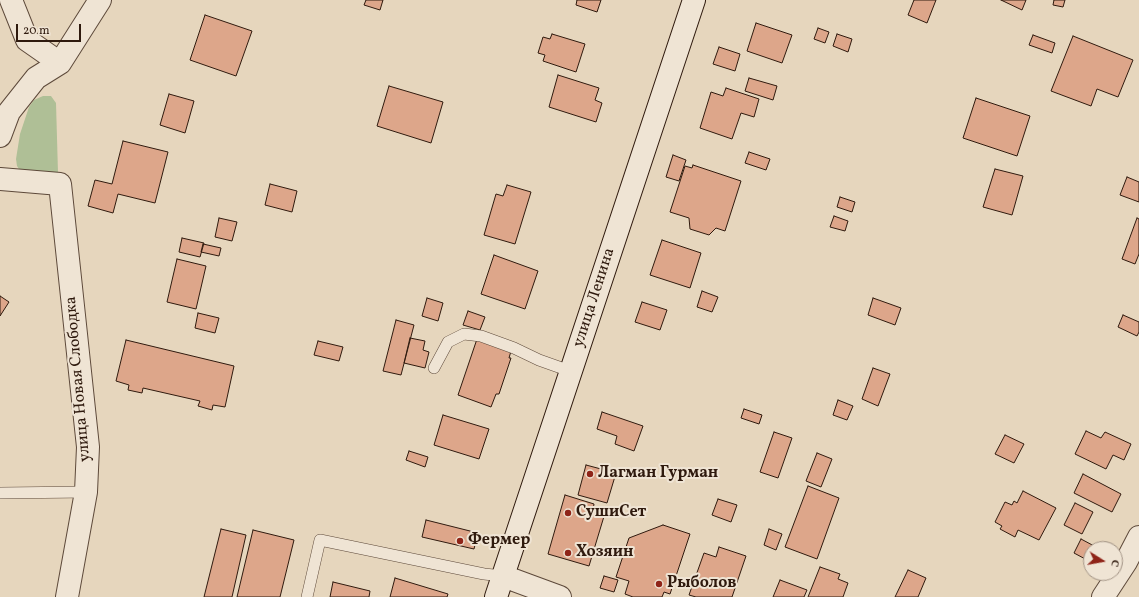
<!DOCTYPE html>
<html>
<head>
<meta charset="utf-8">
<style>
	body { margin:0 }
	#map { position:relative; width:1139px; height:597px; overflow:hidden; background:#e6d6bd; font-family:Vollkorn,serif }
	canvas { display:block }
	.north { position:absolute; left:1083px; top:541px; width:40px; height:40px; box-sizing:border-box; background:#efe4d4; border:1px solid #a29385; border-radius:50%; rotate:101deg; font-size:11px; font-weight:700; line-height:16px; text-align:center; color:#2f1a0e }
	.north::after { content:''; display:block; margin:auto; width:14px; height:18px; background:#8f2418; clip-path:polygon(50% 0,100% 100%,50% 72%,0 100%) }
	.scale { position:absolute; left:16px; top:24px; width:65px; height:18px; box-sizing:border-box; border:2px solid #2f1a0e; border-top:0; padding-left:5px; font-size:12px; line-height:14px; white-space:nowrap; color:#2f1a0e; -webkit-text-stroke:3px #efe4d4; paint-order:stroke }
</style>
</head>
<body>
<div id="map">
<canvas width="1139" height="597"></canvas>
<div class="north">С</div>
<div class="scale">20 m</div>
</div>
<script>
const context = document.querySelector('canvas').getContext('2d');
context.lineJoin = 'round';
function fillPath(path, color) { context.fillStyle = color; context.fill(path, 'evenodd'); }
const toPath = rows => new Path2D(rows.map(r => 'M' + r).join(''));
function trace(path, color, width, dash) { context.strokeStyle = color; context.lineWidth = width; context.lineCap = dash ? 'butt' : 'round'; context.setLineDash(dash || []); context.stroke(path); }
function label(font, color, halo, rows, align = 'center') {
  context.font = font + ' Vollkorn,serif'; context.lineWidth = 4; context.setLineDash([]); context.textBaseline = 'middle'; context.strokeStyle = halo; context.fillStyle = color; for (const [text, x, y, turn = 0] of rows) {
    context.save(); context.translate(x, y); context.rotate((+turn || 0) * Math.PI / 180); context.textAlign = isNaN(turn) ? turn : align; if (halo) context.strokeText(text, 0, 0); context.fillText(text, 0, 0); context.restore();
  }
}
const green = toPath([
	[43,96,51,96,56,103,58,173,21,172,17,166,16,159,20,134,29,107,34,100]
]);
const building = toPath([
	[366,0,383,0,380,10,364,5,366,0],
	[577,0,601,0,597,12,576,5,577,0],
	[914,0,936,0,927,23,908,15,914,0],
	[1001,0,1026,0,1022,10,1001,0],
	[1054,0,1065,0,1063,7,1053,5,1054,0],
	[205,15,252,31,236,76,190,60,205,15],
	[756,23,792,35,782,63,747,51,756,23],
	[818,28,829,32,825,43,814,39,818,28],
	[552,34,585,44,576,72,543,61,545,55,538,53,543,37,550,39,552,34],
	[837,34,852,39,848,52,833,46,837,34],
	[1033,35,1055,43,1052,53,1029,45,1033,35],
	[1073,36,1133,60,1118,97,1097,89,1091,106,1051,91,1073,36],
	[719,47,740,54,735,71,713,64,719,47],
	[558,75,599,88,595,100,602,103,596,122,549,107,558,75],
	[749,78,777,86,773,100,745,91,749,78],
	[389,86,443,102,431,143,377,126,389,86],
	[726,88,759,99,754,117,741,113,732,139,700,128,711,92,723,96,726,88],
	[169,94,194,101,185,133,160,125,169,94],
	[976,98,1030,116,1017,156,963,138,976,98],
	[123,141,168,152,155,203,118,194,113,213,88,206,95,180,112,184,123,141],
	[749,152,770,159,766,170,745,163,749,152],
	[673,155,686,160,679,181,666,177,673,155],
	[693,165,741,181,725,231,716,228,709,235,690,229,689,218,670,212,685,166,692,168,693,165],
	[995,169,1023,176,1012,215,983,207,995,169],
	[1127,177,1139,182,1139,202,1120,195,1127,177],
	[270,184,297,191,292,212,265,205,270,184],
	[507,185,531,192,515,244,484,235,496,194,503,196,507,185],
	[840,197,855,202,852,212,837,207,840,197],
	[834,216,848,221,845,231,830,227,834,216],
	[219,218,237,222,232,241,215,237,219,218],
	[1137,218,1139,219,1139,254,1135,264,1122,259,1137,218],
	[182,238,204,243,200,257,179,252,182,238],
	[662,240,701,253,690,288,650,275,662,240],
	[203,244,221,248,219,256,201,252,203,244],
	[494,255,538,271,525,309,481,294,494,255],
	[177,259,206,266,196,309,167,302,177,259],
	[702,291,718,297,712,312,697,307,702,291],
	[0,296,9,302,0,316,0,296],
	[427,298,443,303,438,321,422,316,427,298],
	[873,298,901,308,895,325,868,315,873,298],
	[642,302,667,310,660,330,635,322,642,302],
	[468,311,485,317,480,330,463,325,468,311],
	[198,313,219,318,215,333,195,328,198,313],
	[1123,315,1139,322,1139,332,1137,336,1118,327,1123,315],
	[396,320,414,325,401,375,383,371,396,320],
	[410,338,425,341,423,350,429,352,425,368,404,363,410,338],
	[477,339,511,351,509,358,511,358,499,394,496,394,491,407,458,395,477,339],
	[126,340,234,366,225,407,213,405,212,410,198,406,200,401,143,388,142,393,128,390,129,385,116,381,126,340],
	[318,341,343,347,339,361,314,355,318,341],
	[873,368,890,374,878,406,862,399,873,368],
	[838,400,853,406,847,420,833,415,838,400],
	[744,409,762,415,759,424,741,418,744,409],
	[602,412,643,426,634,451,615,444,617,436,597,429,602,412],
	[443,415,489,429,479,459,434,445,443,415],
	[1086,431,1101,438,1105,432,1131,444,1124,460,1113,455,1106,469,1075,454,1086,431],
	[774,432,792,438,778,478,760,472,774,432],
	[1005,435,1024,444,1014,463,995,454,1005,435],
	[409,451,428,457,425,467,406,460,409,451],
	[817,453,832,459,821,487,806,481,817,453],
	[586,465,616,473,607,503,578,495,586,465],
	[1083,474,1121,494,1112,512,1074,493,1083,474],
	[808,486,839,498,817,559,785,547,808,486],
	[1023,491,1056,508,1039,540,1018,530,1015,537,1000,529,1002,526,995,522,1005,502,1012,505,1014,501,1017,503,1023,491],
	[565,495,594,504,593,510,605,513,589,566,548,554,565,495],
	[718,499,737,505,731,522,712,515,718,499],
	[1075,503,1093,512,1082,534,1064,525,1075,503],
	[426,520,478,533,474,549,422,537,426,520],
	[663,525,690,534,670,594,664,592,662,597,633,597,625,594,629,581,616,577,629,538,663,525],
	[221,529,246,535,232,597,204,597,221,529],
	[769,529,782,534,776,550,764,545,769,529],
	[253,530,294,540,280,597,237,597,253,530],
	[1081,539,1096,547,1095,549,1091,549,1091,557,1089,561,1074,553,1081,539],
	[719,547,746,556,732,597,696,597,689,595,704,553,716,557,719,547],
	[820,567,840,574,838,579,848,583,843,597,808,597,820,567],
	[908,570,926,578,918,597,895,597,908,570],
	[604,576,618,580,614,592,600,588,604,576],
	[395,578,448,594,447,597,390,597,395,578],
	[780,580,807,590,804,597,773,597,780,580],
	[333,582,370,591,369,597,330,597,333,582]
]);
const service = toPath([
	[434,368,448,342,464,334,481,336,514,348,539,360,570,371],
	[0,493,86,492],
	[307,597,320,540,484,574,503,576]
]);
const minor = toPath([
	[11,0,27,40,60,63],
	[0,136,9,112,36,78,60,63,100,0],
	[0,179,60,184,88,447,86,492,67,597],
	[503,576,560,597],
	[1103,597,1126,562,1139,537]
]);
const secondary = toPath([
	[496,597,694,0]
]);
const markers = [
	[590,474,4,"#8f2418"],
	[568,513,4,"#8f2418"],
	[460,541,4,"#8f2418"],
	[568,553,4,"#8f2418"],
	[659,584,4,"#8f2418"]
];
const streetNames = [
	["улица Ленина",595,298,-72],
	["улица Новая Слободка",79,379,-95]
];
const poiNames = [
	["Лагман Гурман",598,474],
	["СушиСет",576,513],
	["Фермер",468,541],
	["Хозяин",576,553],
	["Рыболов",667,584]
];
fillPath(green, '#afbf96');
fillPath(building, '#dda68a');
trace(building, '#2f1a0e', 1);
trace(service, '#5d493a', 12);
trace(minor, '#5d493a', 24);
trace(secondary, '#2f1a0e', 24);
trace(service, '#efe4d4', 11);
trace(minor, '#efe4d4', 22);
trace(secondary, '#efe4d4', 22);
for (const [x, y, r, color] of markers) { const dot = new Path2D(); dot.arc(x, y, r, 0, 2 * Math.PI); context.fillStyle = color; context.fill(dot); trace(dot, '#efe4d4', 1.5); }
label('16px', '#2f1a0e', '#efe4d4', streetNames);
label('bold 16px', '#2f1a0e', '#efe4d4', poiNames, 'left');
</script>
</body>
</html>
